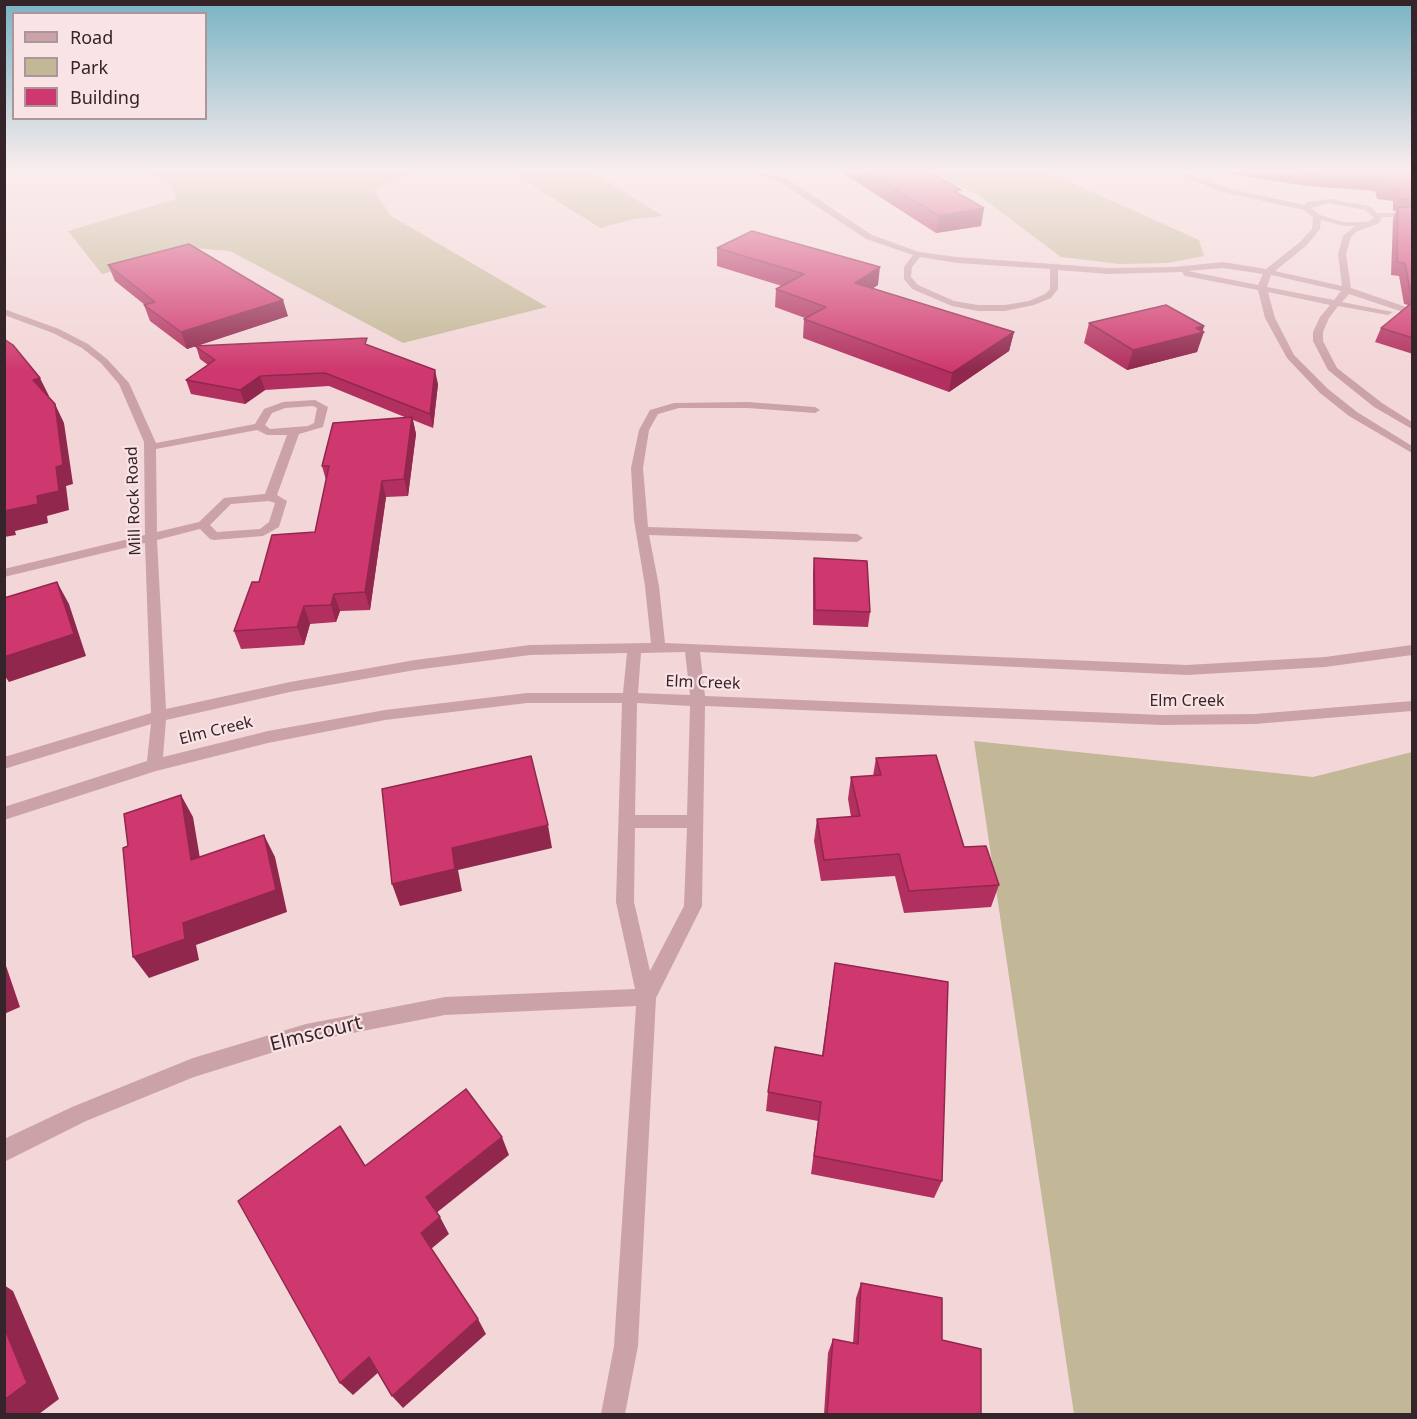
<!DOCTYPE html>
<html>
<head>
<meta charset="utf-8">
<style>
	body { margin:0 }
	#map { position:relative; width:1417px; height:1419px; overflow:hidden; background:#f3d6d8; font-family:"Noto Sans",sans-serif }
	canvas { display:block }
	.frame { position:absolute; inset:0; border:6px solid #35252a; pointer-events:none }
	.legend { position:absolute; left:12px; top:12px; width:195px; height:108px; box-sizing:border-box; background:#fae3e4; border:2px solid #ab979a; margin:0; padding:8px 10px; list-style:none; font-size:18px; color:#35252a }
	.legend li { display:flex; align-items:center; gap:12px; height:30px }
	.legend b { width:30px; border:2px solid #ab979a }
</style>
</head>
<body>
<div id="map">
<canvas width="1417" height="1419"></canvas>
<div class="frame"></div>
<ul class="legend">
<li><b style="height:8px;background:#cba2a8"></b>Road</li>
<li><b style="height:16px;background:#c2b796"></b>Park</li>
<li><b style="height:16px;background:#cf386e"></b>Building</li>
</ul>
</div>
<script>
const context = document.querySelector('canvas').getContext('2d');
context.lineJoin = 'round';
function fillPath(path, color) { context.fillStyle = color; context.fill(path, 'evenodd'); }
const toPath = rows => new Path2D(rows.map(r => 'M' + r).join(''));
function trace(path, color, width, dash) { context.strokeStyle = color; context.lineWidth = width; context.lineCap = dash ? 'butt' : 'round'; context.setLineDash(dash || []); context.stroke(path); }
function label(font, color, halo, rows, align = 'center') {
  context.font = font + ' "Noto Sans",sans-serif'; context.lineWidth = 4.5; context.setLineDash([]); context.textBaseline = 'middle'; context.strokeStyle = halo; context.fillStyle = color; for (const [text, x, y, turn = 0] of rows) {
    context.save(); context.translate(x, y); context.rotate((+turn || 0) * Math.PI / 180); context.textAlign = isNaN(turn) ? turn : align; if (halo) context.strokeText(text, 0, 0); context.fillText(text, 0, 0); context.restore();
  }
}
const green = toPath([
	[128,172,416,172,374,190,391,216,547,307,403,343,230,251,194,248,102,274,68,231,176,199,168,179],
	[511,172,592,172,663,216,634,219,600,228],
	[927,172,1048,172,1199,240,1204,256,1168,263,1120,264,1061,257,978,195],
	[974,741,1313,777,1412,752,1412,1414,1074,1414]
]);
const minor = toPath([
	[747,172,758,172,786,178,872,235,919,252,957,257,1108,268,1173,267,1223,262,1266,269,1300,242,1312,229,1313,218,1304,210,1222,192,1173,172,1182,172,1227,188,1305,205,1307,202,1329,199,1370,206,1377,213,1412,213,1412,217,1382,217,1379,223,1356,232,1351,237,1346,254,1351,288,1412,309,1412,315,1349,294,1342,302,1393,312,1388,315,1338,306,1329,318,1323,332,1323,341,1337,368,1382,403,1412,422,1412,429,1374,407,1328,370,1313,341,1313,332,1320,317,1330,305,1268,292,1275,318,1294,355,1328,389,1357,412,1412,446,1412,453,1349,416,1320,393,1287,358,1265,318,1258,290,1185,276,1182,272,1108,274,1058,270,1058,289,1051,298,1034,305,1005,311,978,311,952,306,912,289,904,279,904,267,913,255,866,239,780,182,747,172],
	[1329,203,1365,210,1374,218,1367,222,1343,222,1320,215,1311,208,1329,203],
	[1321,220,1343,226,1355,226,1343,236,1338,254,1342,286,1275,271,1306,246,1320,229,1321,220],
	[920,257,957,263,1050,269,1050,289,1045,294,1029,301,1005,305,978,305,954,301,918,285,911,277,912,267,920,257],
	[1223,268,1263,274,1258,285,1188,271,1223,268],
	[1271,275,1341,291,1334,300,1267,287,1271,275],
	[4,309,59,329,88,344,107,359,129,383,156,443,255,424,264,409,283,402,315,400,328,407,323,427,299,434,277,495,287,501,279,527,263,536,214,540,210,539,200,529,157,540,166,709,290,682,415,660,530,645,651,643,645,586,634,520,631,468,639,430,650,410,674,403,748,402,815,407,820,410,815,413,748,408,679,408,658,414,649,430,643,468,648,527,857,534,863,538,857,542,649,535,659,586,665,643,1187,665,1325,657,1412,645,1412,655,1325,667,1187,675,700,652,705,696,1162,715,1255,714,1412,701,1412,711,1255,724,1162,725,705,706,702,906,656,998,638,1346,625,1414,601,1414,614,1346,636,1006,445,1015,306,1042,194,1077,86,1121,4,1162,4,1139,72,1107,193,1058,306,1024,445,997,635,989,616,902,622,703,527,703,385,720,268,743,156,771,4,820,4,807,147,761,151,724,4,769,4,757,151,713,145,543,4,577,4,569,145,535,144,442,119,384,101,363,82,348,53,333,4,315,4,309],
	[313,406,317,408,314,423,308,426,270,429,265,425,272,413,285,408,313,406],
	[257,430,267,435,287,435,265,494,224,498,199,522,157,532,156,449,257,430],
	[269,501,275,503,269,522,260,529,217,532,210,525,231,504,269,501],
	[685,652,690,695,638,693,641,653,685,652],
	[627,653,623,693,527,693,385,710,268,731,163,757,166,720,290,692,415,670,530,655,627,653],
	[637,703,690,706,687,815,635,815,637,703],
	[635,828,687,828,684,906,650,971,634,902,635,828]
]);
const wall = toPath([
	[841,172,930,172,961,195,984,208,981,226,936,233],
	[1219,172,1413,172,1413,354,1375,342,1381,328,1408,305,1404,304,1399,276,1391,275,1393,219,1396,211,1393,211,1393,201,1377,199,1375,191,1306,186],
	[717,248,878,285,873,288,1014,332,1009,351,949,392,803,338,804,319,805,318,775,307,776,289,782,286,717,266],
	[108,265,288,316,197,346,369,346,438,384,433,428,413,420,416,434,408,496,386,497,370,610,340,611,336,622,310,624,304,645,241,649,234,631,259,582,315,532,326,480,322,466,407,418,329,386,265,390,245,404,191,394,186,380,208,365,200,359,196,346,187,349,150,321,144,305,145,305,115,281],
	[1089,323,1204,326,1197,352,1127,370,1084,343],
	[814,558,870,612,868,627,813,625,813,573],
	[876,758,964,847,999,885,991,907,904,913,895,876,821,881,814,841,817,819,851,817,848,799,851,777,873,776],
	[835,963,942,1181,934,1198,811,1174,818,1121,766,1111,768,1092,822,1055],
	[861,1283,942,1340,981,1414,824,1414,828,1353,833,1339,853,1343,856,1298]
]);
const shadedWall = toPath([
	[984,208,981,226,936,233,939,216],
	[880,267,878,285,853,301,855,283],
	[283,300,288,316,187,349,181,332],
	[1204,326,1202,333,1204,332,1197,352,1127,370,1133,350,1196,328],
	[1014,332,1009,351,949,392,952,373],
	[435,370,438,384,433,428,430,414],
	[260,376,265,390,245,404,240,390],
	[40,378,49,396,42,398,33,380],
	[55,404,64,423,73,484,66,486,69,510,47,516,48,523,15,531,16,535,4,537,4,511,37,496,56,467],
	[412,417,416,434,408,496,404,479],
	[382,481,386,497,370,610,365,592],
	[57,582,69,604,86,656,9,682,4,675,4,657],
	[334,594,340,611,336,622,331,605],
	[304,606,310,624,304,645,297,627],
	[181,795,193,817,204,882,191,860],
	[548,825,552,848,458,870,462,891,400,906,392,884,452,848],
	[264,835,275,857,287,912,196,945,199,960,149,978,133,957],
	[4,960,20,1007,4,1014],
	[502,1137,509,1155,435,1214,426,1197],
	[440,1217,449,1234,431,1249,421,1233],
	[4,1285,13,1291,59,1399,39,1414,4,1414],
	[478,1319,486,1334,403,1408,392,1396],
	[369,1357,381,1370,353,1395,340,1383]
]);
const building = toPath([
	[868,172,930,172,961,190,954,191,984,208,939,216,868,172],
	[1296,172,1413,172,1413,199,1398,199,1398,189,1382,187,1380,179,1310,174,1296,172],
	[1398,207,1413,207,1413,291,1410,290,1405,263,1397,262,1398,207],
	[752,231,880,267,855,283,1014,332,952,373,804,319,826,307,776,289,804,274,717,248,752,231],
	[189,244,283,300,181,332,144,305,155,302,108,265,189,244],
	[1413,302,1413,338,1381,328,1413,302],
	[1166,305,1204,326,1196,328,1204,332,1133,350,1089,323,1166,305],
	[367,338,365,344,435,370,430,414,325,373,260,376,240,390,186,380,215,360,195,346,367,338],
	[4,339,13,345,40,378,33,380,55,404,63,465,56,467,59,491,37,496,38,504,4,511,4,339],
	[412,417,404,479,382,481,365,592,334,594,331,605,304,606,297,627,234,631,252,582,259,582,272,535,315,532,329,466,322,466,333,423,412,417],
	[814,558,867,561,870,612,815,610,814,558],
	[57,582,74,634,4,657,4,598,57,582],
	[936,755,964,847,986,846,999,885,909,891,899,854,824,860,817,819,860,816,851,777,881,775,876,758,936,755],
	[531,756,548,825,452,848,455,869,392,884,382,789,531,756],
	[181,795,191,860,264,835,276,890,183,923,185,939,133,957,123,848,128,846,124,814,181,795],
	[835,963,948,982,942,1181,814,1156,821,1102,768,1092,775,1047,823,1056,835,963],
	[466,1089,502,1137,426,1197,440,1217,421,1233,478,1319,392,1396,369,1357,340,1383,238,1201,340,1126,365,1166,466,1089],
	[861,1283,942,1298,942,1340,981,1349,981,1414,827,1414,833,1339,858,1344,861,1283],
	[4,1327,27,1383,4,1400,4,1327]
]);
const streetNames = [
	["Mill Rock Road",134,501,-92],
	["Elm Creek",703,683,2],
	["Elm Creek",1187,701],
	["Elm Creek",216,731,-14]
];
const nearStreetnames = [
	["Elmscourt",316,1034,-14]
];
fillPath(green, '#c2b796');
fillPath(minor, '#cba2a8');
fillPath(wall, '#b2305f');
fillPath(shadedWall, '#91274d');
fillPath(building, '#cf386e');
trace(building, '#91274d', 1.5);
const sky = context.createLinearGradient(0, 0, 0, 370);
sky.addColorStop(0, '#79b3c4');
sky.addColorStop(0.46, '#faeded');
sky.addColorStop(1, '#faeded00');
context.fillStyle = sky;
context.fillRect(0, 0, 1417, 370);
label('16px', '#35252a', '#fae3e4', streetNames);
label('20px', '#35252a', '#fae3e4', nearStreetnames);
</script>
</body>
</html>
